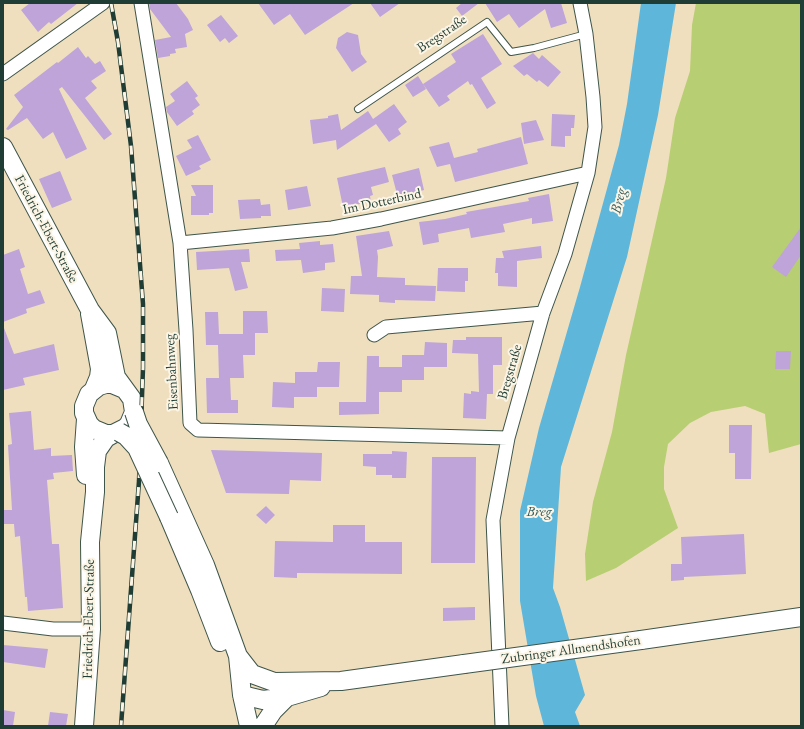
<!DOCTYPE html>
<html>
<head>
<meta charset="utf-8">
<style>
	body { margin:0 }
	#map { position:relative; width:804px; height:729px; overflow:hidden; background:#efdfbf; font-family:"EB Garamond",serif }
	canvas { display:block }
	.frame { position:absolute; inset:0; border:4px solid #1f3d34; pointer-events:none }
</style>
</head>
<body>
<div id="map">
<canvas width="804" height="729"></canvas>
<div class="frame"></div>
</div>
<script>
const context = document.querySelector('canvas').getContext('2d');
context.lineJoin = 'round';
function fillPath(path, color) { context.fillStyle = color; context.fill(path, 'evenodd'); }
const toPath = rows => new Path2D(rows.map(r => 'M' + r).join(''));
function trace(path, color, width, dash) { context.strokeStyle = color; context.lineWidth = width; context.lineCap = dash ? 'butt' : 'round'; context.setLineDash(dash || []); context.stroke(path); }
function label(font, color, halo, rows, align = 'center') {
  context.font = font + ' "EB Garamond",serif'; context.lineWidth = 4; context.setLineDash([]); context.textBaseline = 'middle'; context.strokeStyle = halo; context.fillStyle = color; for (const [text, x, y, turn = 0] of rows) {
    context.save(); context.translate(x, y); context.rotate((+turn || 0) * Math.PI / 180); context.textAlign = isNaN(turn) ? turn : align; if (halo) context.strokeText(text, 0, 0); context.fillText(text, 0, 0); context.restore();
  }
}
const green = toPath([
	[696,3,801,3,801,444,769,453,765,414,745,406,711,412,690,423,668,444,664,467,664,489,678,528,616,568,586,581,585,554,593,502,612,432,626,355,666,178,675,118,690,71,692,25]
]);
const water = toPath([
	[641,3,676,3,658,115,627,257,561,467,553,588,560,607,585,695,575,712,580,726,544,726,536,696,520,601,520,511,539,428,580,287,619,145,627,104]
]);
const building = toPath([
	[30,3,78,3,51,24,49,22,38,32,21,10],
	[149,3,176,3,188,19,193,30,185,34,187,47,175,49,176,53,170,54,170,56,158,58,155,40,171,37,150,9],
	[258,3,354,3,305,35,290,14,274,25],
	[370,3,400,3,380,17],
	[462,3,479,3,462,16,456,8],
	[485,3,561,3,567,23,551,28,545,9,519,28,509,14,497,22],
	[221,15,238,36,229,43,225,38,220,42,207,25],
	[347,32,358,35,361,54,367,62,352,72,336,48,338,38],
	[483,34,502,64,481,78,496,103,487,109,472,84,470,85,468,81,447,96,450,100,439,107,423,84,456,62,451,54],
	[78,47,86,58,88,56,95,64,100,61,106,71,91,81,97,88,85,98,112,134,104,140,62,87,59,89,87,149,66,159,53,132,43,139,27,118,8,130,6,129,23,107,14,95,57,62,58,63],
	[533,53,539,59,542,55,561,72,548,87,539,80,537,82,527,74,524,76,513,66],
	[418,76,426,89,413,97,405,85],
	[187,81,198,96,195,98,200,105,192,111,194,114,177,126,167,112,166,107,175,101,170,94],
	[394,104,407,122,398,129,401,134,389,142,376,124,337,150,336,140,313,144,310,120,328,118,328,116,338,114,341,130,368,111,373,119],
	[552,114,575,115,574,128,571,128,571,136,565,136,565,147,551,146],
	[536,120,544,140,524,144,521,123],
	[198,135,211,160,199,166,201,169,186,176,176,156,192,148,187,140],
	[521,137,528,164,455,182,450,164,437,167,429,147,449,142,454,158,478,152,477,149],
	[385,167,389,182,371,187,373,195,370,196,371,202,343,207,337,178],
	[419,168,424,190,398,198,392,175],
	[60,171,72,200,52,208,39,179],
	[191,185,213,185,213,213,209,213,209,215,191,215,191,196,196,196],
	[307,186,311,206,288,210,285,190],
	[549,194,553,221,532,224,532,218,503,224,505,232,471,238,469,228,438,234,439,242,423,245,419,222,445,219,467,214,466,212,529,201,528,198],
	[260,199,261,205,270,204,271,216,261,216,261,218,240,219,238,200],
	[801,227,801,255,786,277,772,267],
	[389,231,393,246,377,250,378,257,377,277,405,278,405,285,436,286,435,301,395,300,395,303,379,302,379,295,350,294,351,276,362,276,356,236],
	[320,241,320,245,333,244,335,262,325,263,325,270,303,273,301,260,276,261,275,250,300,249,299,243],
	[541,246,542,258,517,261,517,287,498,286,498,273,495,273,496,258,504,258,502,251],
	[19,249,25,267,20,269,28,294,40,290,45,303,26,309,27,313,3,322,3,255],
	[249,249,250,262,241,262,248,288,235,291,229,268,197,270,196,252],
	[438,268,468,268,468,281,465,281,465,292,437,291],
	[322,288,345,289,344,312,321,311],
	[243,311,267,311,268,333,255,333,255,355,243,355,244,378,230,378,231,400,238,400,238,413,207,413,206,378,219,378,218,345,206,345,205,312,218,312,219,334,243,334],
	[3,328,4,328,14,354,54,344,59,370,23,378,25,385,3,390],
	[466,337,502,337,502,365,493,365,493,394,487,394,486,419,463,418,464,393,471,394,471,391,479,392,478,354,452,353,453,340,466,340],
	[425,342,447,343,447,367,424,367,424,380,402,380,402,392,379,392,379,414,339,415,339,402,366,402,367,356,379,356,379,367,402,367,402,355,424,355],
	[776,351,791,351,790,369,775,369],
	[318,362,340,362,339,387,317,387,317,397,294,397,294,408,272,407,273,382,295,383,295,372,317,372],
	[31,411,34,450,51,448,51,456,72,455,73,471,53,473,54,479,47,480,52,544,59,544,63,608,28,611,27,597,25,597,20,536,15,537,14,524,3,524,3,510,12,510,8,445,12,444,9,413],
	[729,425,752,425,751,479,735,479,735,453,729,453],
	[211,450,322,453,321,481,290,480,289,494,226,493],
	[392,451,407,452,406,478,392,478,392,475,376,475,376,467,363,466,363,454,392,454],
	[432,457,476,457,475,563,431,563],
	[266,506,275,515,266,524,256,515],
	[333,525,365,525,365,542,402,542,402,574,297,573,297,578,274,577,275,541,333,542],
	[744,534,746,574,684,577,684,580,671,581,671,564,682,564,681,537],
	[475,607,475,620,443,621,443,608],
	[3,645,48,649,45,668,3,662],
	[3,710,15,712,13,726,3,726],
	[50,712,68,714,66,726,48,726]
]);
const lane = toPath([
	[358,109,487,22,511,52,534,48,586,34]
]);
const street = toPath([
	[141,3,180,243,186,330,190,423,198,430,508,438],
	[3,74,103,3],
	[180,243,332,228,381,219,588,173],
	[374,335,386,327,543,313],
	[3,623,53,629,91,629],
	[502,726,493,520,508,438,543,313,565,254,588,173,595,127,593,97,586,34,580,3]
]);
const secondary = toPath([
	[3,147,90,310,107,333,116,377,132,399,134,412,129,424,125,428,113,434,106,434,94,429,89,424,84,413,84,406,89,394,99,386,106,384,112,384,124,389],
	[90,314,100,369,99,377,94,389],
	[159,463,205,565,238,656,242,695,249,726],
	[86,475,84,447,86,419],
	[169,517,200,590,220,642],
	[641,640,801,617],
	[238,656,252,674,274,682,341,681,464,664],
	[242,695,263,700,287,697,321,687],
	[84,726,91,629,90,542,95,492,95,467,97,451,106,438,113,434],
	[263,726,273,711,287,697]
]);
const rail = toPath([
	[111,3,118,42,131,146,143,304,143,368,139,481,121,726]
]);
const secondaryBridge = toPath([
	[134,412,138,424,159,463],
	[119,432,126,436,137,448,169,517],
	[464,664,641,640]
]);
const streetNames = [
	["Bregstraße",442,34,-34],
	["Im Dotterbind",382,202,-12],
	["Friedrich-Ebert-Straße",46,229,62],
	["Eisenbahnweg",172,372,-93],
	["Bregstraße",510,372,-74],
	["Friedrich-Ebert-Straße",89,619,-89],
	["Zubringer Allmendshofen",571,650,-8]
];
const waterNames = [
	["Breg",619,201,-77],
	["Breg",539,512]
];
fillPath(green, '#b8ce72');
fillPath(water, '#5eb7db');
fillPath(building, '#bea4d9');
trace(lane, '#3e5549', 8);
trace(street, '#3e5549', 15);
trace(secondary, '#3e5549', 20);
trace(lane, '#fff', 6);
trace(street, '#fff', 13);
trace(secondary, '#fff', 18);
trace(rail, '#1f3d34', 4.5);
trace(rail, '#fcf5e5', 3, [9]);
trace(secondaryBridge, '#3e5549', 20, []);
trace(secondaryBridge, '#fff', 18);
label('14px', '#1f3d34', '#fcf5e5', streetNames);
label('italic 15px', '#2f5c5e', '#fcf5e5', waterNames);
</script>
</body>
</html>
